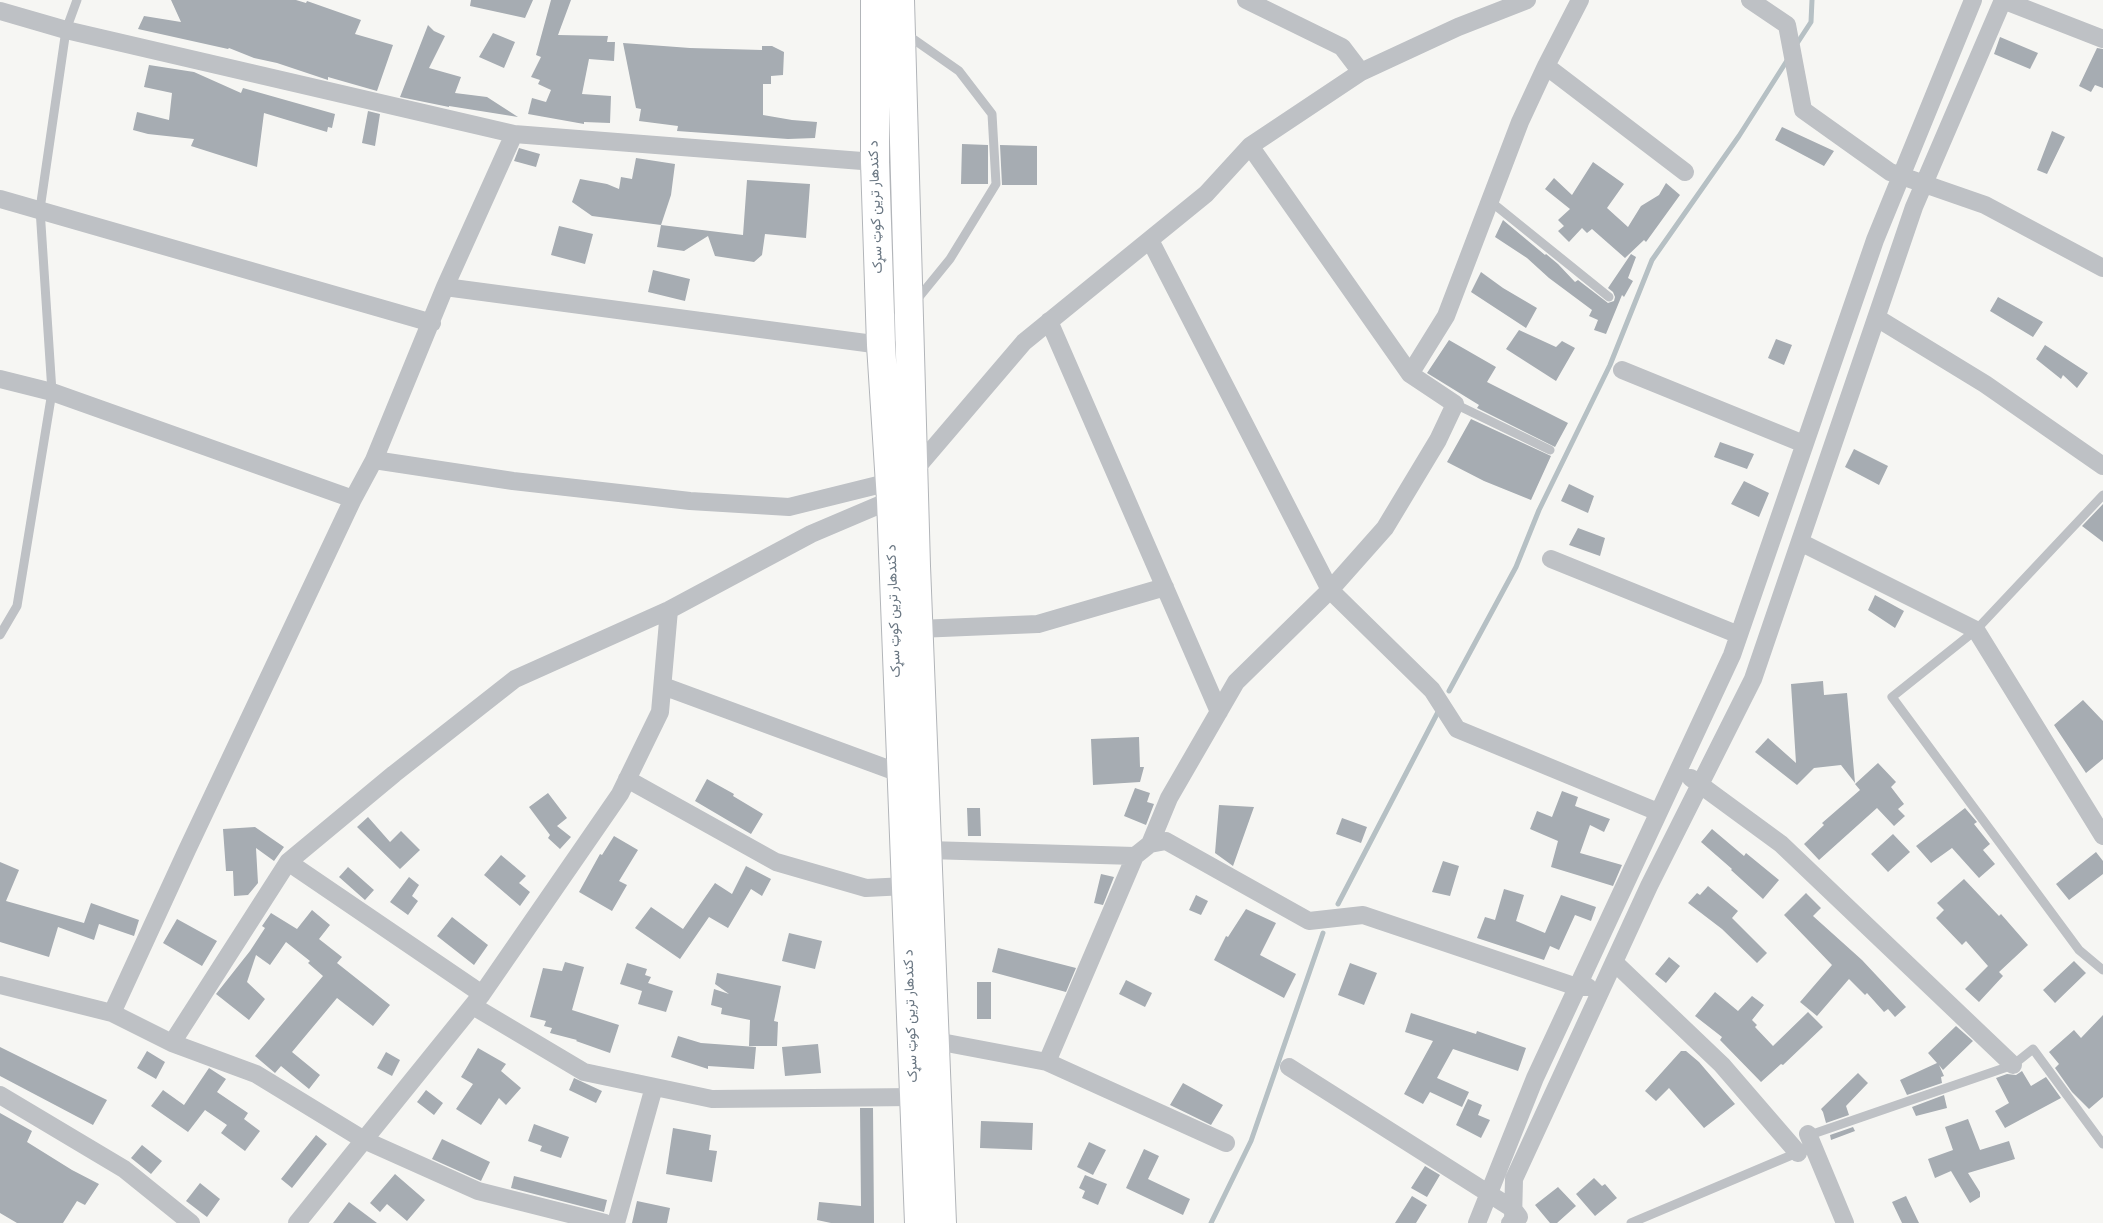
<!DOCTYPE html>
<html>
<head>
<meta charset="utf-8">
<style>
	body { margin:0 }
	canvas { display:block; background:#f6f6f3 }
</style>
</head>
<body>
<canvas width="2103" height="1223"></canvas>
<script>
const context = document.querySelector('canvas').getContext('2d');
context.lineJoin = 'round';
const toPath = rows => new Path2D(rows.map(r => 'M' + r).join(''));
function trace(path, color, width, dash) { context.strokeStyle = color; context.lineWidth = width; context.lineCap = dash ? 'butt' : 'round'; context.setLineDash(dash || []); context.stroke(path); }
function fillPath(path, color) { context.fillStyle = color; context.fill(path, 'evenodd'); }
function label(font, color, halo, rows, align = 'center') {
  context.font = font + ' Overpass,Vazirmatn,sans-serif'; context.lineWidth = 5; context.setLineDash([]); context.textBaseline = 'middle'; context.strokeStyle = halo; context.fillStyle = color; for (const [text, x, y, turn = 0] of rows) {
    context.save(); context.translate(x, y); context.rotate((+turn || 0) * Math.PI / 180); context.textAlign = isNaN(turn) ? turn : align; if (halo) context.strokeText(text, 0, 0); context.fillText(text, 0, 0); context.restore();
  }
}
const stream = toPath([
	[1796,45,1811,22,1812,0],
	[1449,691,1516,567,1539,510,1610,365,1652,260,1739,136,1788,59],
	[1338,904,1439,710],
	[1211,1223,1251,1141,1323,933]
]);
const building = toPath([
	[171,0,296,0,306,3,307,1,361,20,355,34,393,45,377,91,328,77,328,80,277,63,254,58,229,48,228,49,138,29,144,16,181,22],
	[471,0,533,0,525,18,470,6],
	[551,0,571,0,558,35,608,36,607,42,615,42,614,61,589,59,582,94,611,96,610,123,584,122,584,124,528,114,532,98,546,102,551,90,538,84,540,80,531,77,541,57,536,55],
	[428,25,434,31,445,36,429,68,461,77,455,93,487,97,518,117,449,106,449,107,400,97],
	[493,33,515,42,504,68,479,57],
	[2000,37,2038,53,2030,69,1994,54],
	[623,43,690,48,762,50,762,46,772,46,784,52,783,75,771,76,771,84,763,84,763,115,792,120,817,122,815,138,788,139,677,131,678,126,639,121,641,109,636,108],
	[2097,48,2103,49,2103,88,2095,85,2091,92,2079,86],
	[149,65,194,72,241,93,243,88,335,114,332,128,328,127,327,132,264,113,257,167,191,146,194,139,148,134,133,130,137,112,169,120,172,93,144,87],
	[368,111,380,114,375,146,362,143],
	[1782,127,1834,151,1824,166,1775,140],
	[2052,131,2065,137,2047,174,2037,170],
	[962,144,988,145,988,184,961,184],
	[1000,145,1037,146,1037,185,1002,185],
	[519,148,540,154,536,167,514,161],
	[636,158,675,164,671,195,661,225,592,216,572,202,580,179,607,184,619,189,621,177,632,179],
	[1593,162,1624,184,1607,208,1628,227,1641,206,1659,195,1666,183,1680,195,1646,242,1644,240,1625,258,1592,229,1587,233,1582,228,1569,242,1558,231,1564,226,1558,220,1570,209,1545,189,1554,178,1572,195],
	[747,180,810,184,806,238,765,234,762,255,754,262,715,256,708,236,684,251,657,247,661,225,743,235],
	[1503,220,1545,255,1546,254,1558,264,1575,282,1578,280,1608,303,1614,301,1615,297,1613,292,1608,288,1631,254,1636,257,1628,278,1633,281,1624,297,1622,295,1606,334,1594,330,1598,320,1589,316,1592,310,1549,278,1527,258,1495,237],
	[559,226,593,234,585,264,551,255],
	[653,270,690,279,685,301,648,292],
	[1481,272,1503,288,1537,308,1526,328,1471,292],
	[1998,297,2043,322,2033,337,1990,311],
	[1519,330,1556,347,1562,341,1575,348,1556,381,1506,349],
	[1776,339,1792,345,1784,365,1768,358],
	[1449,340,1496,367,1487,382,1568,423,1555,447,1477,408,1479,405,1427,373],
	[2045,345,2088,373,2077,388,2063,375,2061,379,2036,359],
	[1471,419,1551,456,1531,500,1484,481,1447,462],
	[1720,442,1754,454,1747,469,1714,457],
	[1854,449,1888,466,1879,485,1845,467],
	[1744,481,1769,493,1759,517,1731,504],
	[1569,484,1594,496,1588,513,1561,501],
	[2103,504,2103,542,2082,526],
	[1578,528,1605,538,1600,556,1569,545],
	[1875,595,1904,611,1895,628,1868,610],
	[1823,681,1824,695,1847,693,1855,783,1841,765,1814,768,1797,785,1755,752,1768,738,1796,763,1791,684],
	[2083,700,2103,721,2103,759,2086,773,2054,725],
	[1139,737,1140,767,1144,767,1140,782,1093,785,1091,739],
	[1878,763,1896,782,1891,787,1904,804,1898,809,1905,816,1894,826,1877,808,1819,860,1804,844,1824,825,1822,823,1860,790,1855,784],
	[707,779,734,794,733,796,763,814,751,834,695,801],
	[1135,788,1150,793,1147,802,1154,804,1146,825,1124,816],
	[1562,791,1578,797,1575,806,1610,819,1604,832,1590,825,1580,853,1622,865,1613,886,1551,867,1558,841,1530,829,1537,811,1552,817],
	[548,793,567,818,557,826,571,837,560,849,548,838,550,835,529,807],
	[1219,805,1254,807,1233,866,1215,853],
	[967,808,980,808,981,836,968,836],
	[1965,808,1977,822,1974,824,1990,844,1983,850,1995,864,1979,878,1952,848,1931,863,1916,846],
	[368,817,390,842,401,831,420,850,400,869,357,827],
	[1342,818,1367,827,1361,843,1336,834],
	[255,827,284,847,274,861,256,848,258,883,248,895,234,896,233,871,226,871,223,829],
	[1712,829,1744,856,1746,853,1779,880,1763,899,1731,870,1732,869,1701,842],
	[1893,834,1910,852,1888,872,1871,854],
	[614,836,638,850,619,881,627,885,612,911,579,892,600,854,602,855],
	[2096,852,2103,861,2103,874,2069,900,2056,884],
	[501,855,526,876,519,883,530,892,520,906,484,875],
	[1443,861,1459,866,1450,896,1432,892],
	[0,862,19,870,6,901,84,923,91,903,139,920,134,936,99,924,94,940,58,927,49,957,0,942],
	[746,866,771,879,762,896,751,889,728,928,709,917,680,959,635,928,651,907,683,929,715,883,732,894],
	[348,867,374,890,365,900,339,877],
	[1101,874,1114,877,1103,905,1094,903],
	[409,877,419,885,412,896,418,901,408,915,390,902],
	[1964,879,1999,916,2001,914,2028,945,1999,972,2003,976,1979,1002,1965,989,1988,966,1966,941,1962,945,1936,918,1944,910,1937,903],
	[1708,886,1738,911,1732,918,1767,953,1757,963,1722,929,1688,903,1697,893,1700,895],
	[1504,889,1524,895,1516,921,1545,933,1561,895,1596,907,1591,921,1575,915,1559,950,1550,946,1544,960,1477,938,1485,917,1495,920],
	[1806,893,1821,908,1813,916,1862,960,1906,1007,1895,1017,1888,1009,1884,1012,1867,993,1865,995,1849,979,1817,1016,1800,1002,1832,965,1784,915],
	[1196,895,1208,901,1201,915,1189,910],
	[1246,909,1276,923,1260,955,1296,974,1284,998,1214,960,1226,936,1228,937],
	[312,910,330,925,319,939,342,957,337,963,390,1005,373,1026,337,998,292,1052,320,1075,309,1089,281,1066,275,1073,255,1056,323,976,308,963,310,961,286,942,270,965,256,955,247,982,265,999,249,1020,216,994,250,951,265,928,262,926,271,913,297,929],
	[452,917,488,945,474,965,437,936],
	[177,919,217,941,202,966,163,943],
	[789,933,822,941,815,969,782,961],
	[998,948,1076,968,1066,992,992,972],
	[1669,957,1680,966,1666,983,1655,974],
	[2074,961,2086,973,2055,1003,2043,990],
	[565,962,584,967,572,1010,619,1025,610,1053,576,1041,577,1040,550,1033,552,1028,544,1026,546,1021,530,1017,543,968,562,971],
	[627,963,647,969,645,975,651,977,648,983,673,991,666,1012,638,1004,642,991,620,984],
	[1350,963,1377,973,1364,1005,1338,995],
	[717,973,781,986,774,1021,778,1022,777,1046,749,1046,750,1020,721,1014,722,1008,711,1005,714,989,729,994,715,984],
	[1126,980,1152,993,1145,1007,1119,994],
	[977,982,991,982,991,1019,977,1019],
	[1715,992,1738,1011,1752,996,1764,1005,1752,1020,1757,1025,1755,1027,1773,1046,1808,1012,1823,1027,1783,1065,1781,1064,1761,1082,1720,1040,1722,1037,1695,1016],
	[1411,1013,1476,1034,1477,1031,1526,1048,1518,1071,1453,1049,1437,1078,1469,1092,1462,1107,1430,1092,1423,1104,1404,1094,1433,1041,1405,1032],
	[2103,1015,2103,1097,2089,1109,2072,1092,2055,1068,2059,1064,2049,1052,2074,1030,2081,1038],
	[1956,1026,1973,1041,1943,1070,1939,1065,1944,1076,1941,1077,1942,1083,1907,1095,1900,1080,1937,1063,1928,1053],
	[678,1036,701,1043,756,1047,754,1069,708,1066,708,1069,671,1057],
	[818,1044,821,1073,785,1076,782,1047],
	[0,1047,107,1100,93,1125,0,1076],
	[478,1048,506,1064,501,1071,521,1088,506,1105,499,1098,481,1125,456,1109,473,1084,461,1077],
	[147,1051,165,1062,156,1079,137,1068],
	[1681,1051,1686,1051,1699,1062,1735,1104,1704,1128,1669,1088,1656,1101,1645,1091],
	[386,1052,400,1060,392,1076,377,1068],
	[209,1068,226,1079,217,1092,248,1113,244,1119,260,1131,245,1151,221,1133,227,1125,205,1110,188,1132,151,1106,163,1090,184,1105],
	[2022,1071,2031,1086,2046,1077,2061,1098,2005,1128,1995,1111,2009,1103,1996,1078,2007,1074,2016,1075],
	[1858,1073,1868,1083,1846,1106,1849,1115,1826,1123,1823,1112,1821,1109],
	[574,1078,602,1091,596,1103,569,1090],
	[1183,1083,1223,1105,1211,1125,1170,1105],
	[426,1090,443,1103,434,1115,417,1102],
	[1944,1095,1947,1108,1916,1116,1912,1107],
	[1468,1099,1482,1105,1478,1115,1490,1120,1481,1138,1456,1125],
	[860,1108,873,1108,874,1223,831,1223,817,1220,819,1202,861,1206],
	[0,1113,32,1131,27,1142,72,1170,99,1184,85,1205,77,1201,63,1223,17,1223,0,1213],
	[1968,1119,1980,1150,2009,1141,2015,1159,1968,1173,1980,1192,1980,1197,1970,1203,1951,1171,1935,1178,1928,1159,1953,1150,1945,1127],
	[981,1121,1033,1123,1032,1150,980,1148],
	[534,1124,569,1137,561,1158,540,1151,542,1146,528,1141],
	[1853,1127,1855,1131,1831,1140,1830,1135],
	[673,1128,711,1135,709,1150,717,1151,712,1182,666,1174],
	[316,1135,327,1144,292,1188,281,1179],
	[442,1139,490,1162,481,1181,432,1159],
	[1089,1142,1106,1150,1093,1175,1077,1167],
	[142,1145,162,1161,151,1174,131,1158],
	[1144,1149,1159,1156,1148,1179,1190,1199,1183,1215,1126,1188],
	[1425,1166,1440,1175,1427,1197,1411,1188],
	[395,1174,425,1200,407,1221,387,1204,380,1212,370,1203],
	[1085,1175,1107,1184,1098,1205,1082,1198,1085,1191,1079,1188],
	[514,1176,607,1200,604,1212,511,1188],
	[1594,1178,1602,1186,1605,1184,1617,1198,1595,1216,1576,1194],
	[200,1183,220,1199,207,1217,186,1201],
	[1558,1187,1576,1206,1557,1223,1550,1223,1535,1205],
	[1412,1196,1427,1205,1416,1223,1395,1223],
	[1906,1196,1919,1223,1902,1223,1892,1202],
	[637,1201,670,1208,667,1223,632,1223],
	[349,1202,377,1223,333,1223]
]);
const service = toPath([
	[906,34,959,71,992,114,996,184,950,259,915,302],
	[1490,201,1609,297],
	[1455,404,1550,450],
	[2103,495,1976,630,1892,697,2079,950,2103,970],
	[0,635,17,606,52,392,40,209,66,30,77,0],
	[1807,1136,2013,1065,2033,1049,2103,1144],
	[1631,1223,1799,1152]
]);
const minor = toPath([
	[1246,0,1342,47,1361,72],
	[1750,0,1787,25,1803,110,1890,172,1985,205,2103,268],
	[2003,0,2103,39],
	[0,11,66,30,514,134,875,162],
	[1546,66,1685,172],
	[0,199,432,323],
	[1150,240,1330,590,1432,690,1457,729,1658,812],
	[445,287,881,345,909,310],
	[1877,318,1985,384,2103,466],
	[1049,321,1219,712],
	[1622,370,1804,444],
	[1410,374,1446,316,1520,122,1546,66,1580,0],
	[0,379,52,392,353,499],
	[374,460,513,481,690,501,789,507,890,482],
	[913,472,1024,342,1206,194,1250,146,1361,72,1458,27,1527,0],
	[1800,542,1976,630,2103,836],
	[1551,559,1739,635],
	[918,629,1038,624,1165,587],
	[663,686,902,774],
	[1691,778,1781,844,2013,1065],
	[627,779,776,862,866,888,906,886],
	[1150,844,1169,798,1236,682,1330,590,1385,528,1438,440,1455,404,1410,374,1250,146],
	[928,850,1135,856,1150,844,1166,841,1309,921,1363,915,1577,987,1588,987],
	[288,862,482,994],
	[1614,962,1722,1065,1798,1153],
	[0,985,112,1013,172,1043,256,1074,364,1140,478,1191,605,1223],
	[473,1006,584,1072,712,1099,915,1097],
	[112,1013,187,850,353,499,374,460,445,287,514,134],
	[936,1041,1047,1062,1226,1143],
	[172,1043,288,862,394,774,515,679,669,610,811,534,891,500],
	[1047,1062,1135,856],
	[1289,1067,1513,1209,1519,1217],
	[0,1095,124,1169,191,1223],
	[1808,1134,1845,1223],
	[297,1223,482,994,620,794,660,712,669,610],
	[616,1223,654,1087],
	[1477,1223,1535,1078,1732,655,1875,240,1973,0],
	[1510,1223,1513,1220,1514,1179,1649,886,1753,679,1914,207,2003,0]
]);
const primary = toPath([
	[875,0,875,162,881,345,891,500,919,1223],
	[900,0,916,566,942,1223]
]);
const streetNames = [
	["د کندهار ترين کوټ سړک",877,207,-92],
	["د کندهار ترين کوټ سړک",895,611,-92],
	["د کندهار ترين کوټ سړک",912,1016,-92]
];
trace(stream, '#b6c0c4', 5);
fillPath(building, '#a6acb2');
trace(primary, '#b2b5b9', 30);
trace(service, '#bec1c5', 9);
trace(minor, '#bec1c5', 18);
trace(primary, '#fff', 28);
label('14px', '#687581', '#fff', streetNames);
</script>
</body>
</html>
